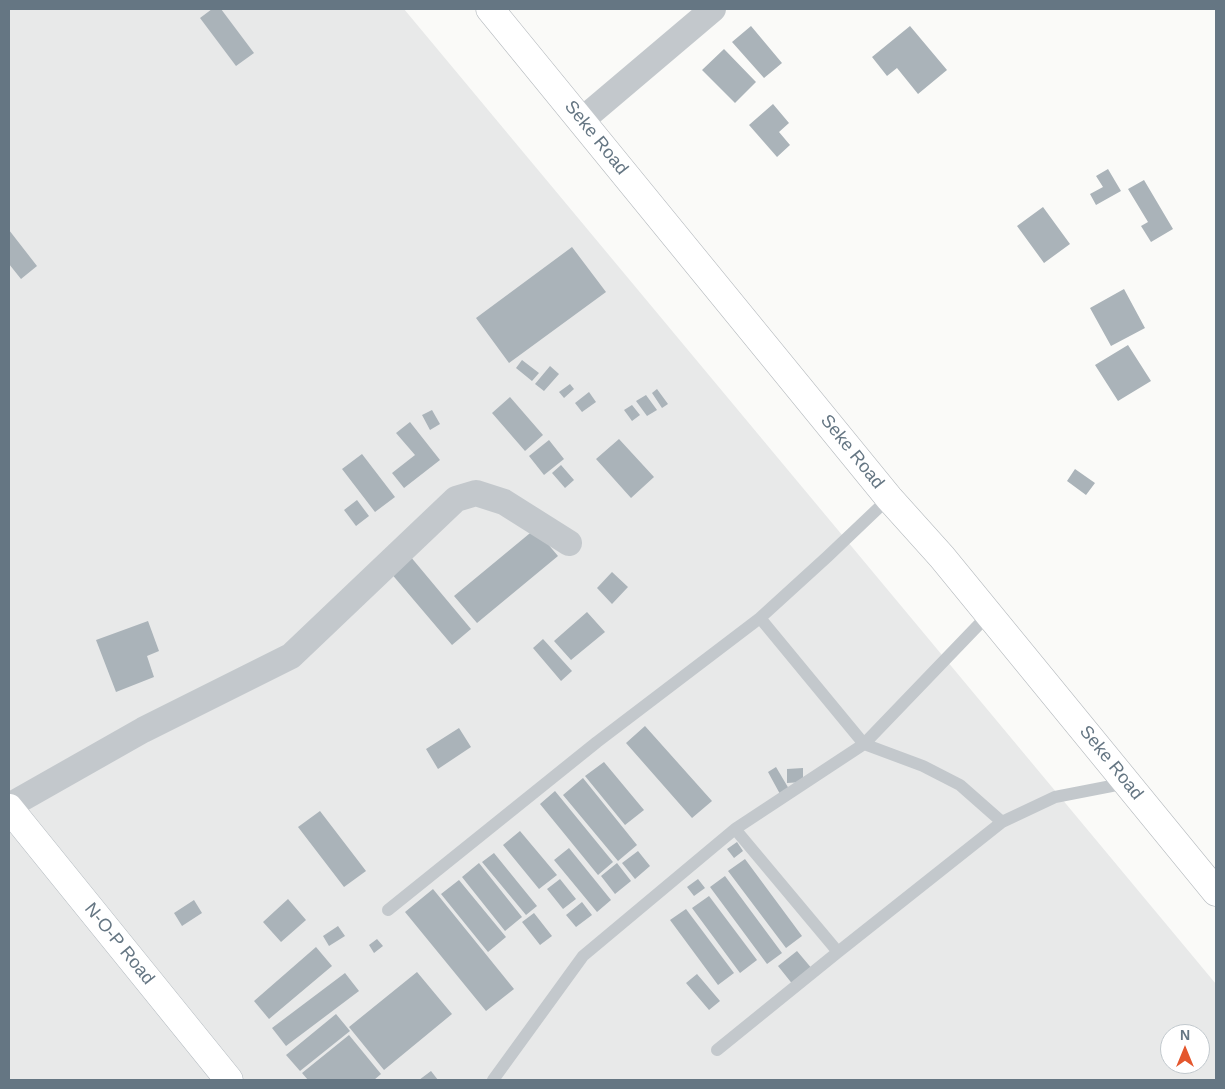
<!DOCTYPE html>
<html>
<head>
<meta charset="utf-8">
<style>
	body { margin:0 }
	#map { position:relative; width:1225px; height:1089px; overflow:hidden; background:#fafaf8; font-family:Helvetica,sans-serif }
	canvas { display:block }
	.frame { position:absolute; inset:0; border:10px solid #657683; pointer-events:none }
	.north { position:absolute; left:1160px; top:1024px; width:50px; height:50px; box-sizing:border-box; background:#fff; border:1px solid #c1c8cd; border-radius:50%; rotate:0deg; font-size:14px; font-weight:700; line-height:20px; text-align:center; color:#657683 }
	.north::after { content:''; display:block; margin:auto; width:18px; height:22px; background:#e4572e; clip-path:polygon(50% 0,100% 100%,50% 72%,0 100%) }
</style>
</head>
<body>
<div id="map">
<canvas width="1225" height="1089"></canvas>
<div class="frame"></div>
<div class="north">N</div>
</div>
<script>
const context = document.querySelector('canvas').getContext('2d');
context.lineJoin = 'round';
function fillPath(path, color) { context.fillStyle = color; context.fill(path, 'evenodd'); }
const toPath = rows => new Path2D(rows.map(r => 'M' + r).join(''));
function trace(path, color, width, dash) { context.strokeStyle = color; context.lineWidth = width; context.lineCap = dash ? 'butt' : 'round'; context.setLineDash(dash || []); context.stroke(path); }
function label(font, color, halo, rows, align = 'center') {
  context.font = font + ' Helvetica,sans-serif'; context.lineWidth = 5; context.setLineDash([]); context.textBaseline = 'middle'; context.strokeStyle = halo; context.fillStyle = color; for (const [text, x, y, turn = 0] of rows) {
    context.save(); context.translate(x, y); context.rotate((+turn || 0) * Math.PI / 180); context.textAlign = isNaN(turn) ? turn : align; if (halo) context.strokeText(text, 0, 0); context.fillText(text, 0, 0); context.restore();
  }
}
const built = toPath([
	[9,9,404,9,1216,984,1216,1080,9,1080],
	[1170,1034,1200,1034,1200,1064,1170,1064]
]);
const building = toPath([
	[212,9,221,9,254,53,236,66,200,18],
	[751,26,782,63,764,78,732,42],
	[910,26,947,70,918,94,897,68,887,76,872,57],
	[724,49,756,82,735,103,702,70],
	[773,104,789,123,779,132,790,145,777,157,749,125],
	[1108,169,1121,191,1096,205,1090,194,1103,187,1096,176],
	[1144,180,1173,229,1151,242,1141,226,1148,222,1128,189],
	[1043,207,1070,244,1044,263,1017,226],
	[9,230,37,266,21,279,9,264],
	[572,247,606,292,509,363,476,318],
	[1124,289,1145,328,1111,346,1090,308],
	[1128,345,1151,381,1118,401,1095,365],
	[522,360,539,373,532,381,516,368],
	[550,366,559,374,544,391,535,384],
	[570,384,574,389,564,398,559,392],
	[657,389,668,404,662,408,652,393],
	[589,392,596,402,582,412,575,403],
	[646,395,657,410,647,416,636,401],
	[510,397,543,435,525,451,492,413],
	[632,405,640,415,632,421,624,410],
	[432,410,440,424,430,430,422,415],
	[410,422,440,460,404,488,392,473,415,455,396,433],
	[619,439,654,477,631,498,596,459],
	[549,440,564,459,544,475,529,456],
	[362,454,395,497,375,512,342,469],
	[561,465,574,480,565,488,552,473],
	[1075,469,1095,483,1086,495,1067,481],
	[357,500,369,516,356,526,344,510],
	[535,529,558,556,477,623,454,596],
	[410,556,471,629,452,645,390,572],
	[612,572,628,587,612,604,597,588],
	[587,612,605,632,571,660,554,641],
	[148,621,159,651,147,656,154,677,116,692,96,640],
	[543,639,572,671,561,681,533,648],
	[645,726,712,801,692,818,626,743],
	[459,728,471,747,438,769,426,749],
	[604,762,644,810,625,825,585,776],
	[776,767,789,789,780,794,768,772],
	[803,768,803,782,787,783,787,769],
	[583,778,637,845,618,861,563,795],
	[555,791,613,862,598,875,540,804],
	[320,811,366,871,344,887,298,827],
	[520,831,557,875,539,889,503,845],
	[737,842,743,851,734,858,727,849],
	[569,848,611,900,597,912,554,860],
	[638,851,650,866,635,879,622,863],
	[494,853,537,906,526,915,482,862],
	[745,859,802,936,786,948,728,871],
	[479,863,522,917,505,931,462,877],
	[617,863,631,881,615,894,601,876],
	[725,876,782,953,767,964,710,887],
	[560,879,576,899,563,909,547,889],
	[698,879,705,888,694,896,687,887],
	[459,880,506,937,488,952,441,894],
	[433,889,514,989,486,1011,405,912],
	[709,896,757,960,740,973,692,908],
	[288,899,306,920,281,942,263,922],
	[194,900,202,913,182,926,174,913],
	[582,902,592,915,576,927,566,915],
	[686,909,734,973,718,985,670,920],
	[534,913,552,936,540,945,522,922],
	[338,926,345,936,329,946,323,936],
	[377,939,383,946,374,953,369,945],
	[316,947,332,966,269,1019,254,1001],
	[797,951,813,970,794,986,778,966],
	[417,972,452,1014,384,1070,349,1027],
	[345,973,359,991,286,1046,272,1028],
	[697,974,720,1001,709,1010,686,983],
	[336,1014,350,1031,300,1071,286,1055],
	[349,1035,381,1074,374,1080,308,1080,302,1073],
	[431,1071,438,1080,419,1080]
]);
const lane = toPath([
	[760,618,864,744,923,766,960,785,1002,822],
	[735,829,838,952],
	[388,910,597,742,760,618,827,557,889,498],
	[717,1050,838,952,1002,822,1055,797,1127,783],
	[493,1080,583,956,735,829,864,744,989,614]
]);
const street = toPath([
	[582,120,713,9],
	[9,806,143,730,291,656,456,499,476,493,504,502,569,543]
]);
const secondary = toPath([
	[9,808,229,1080]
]);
const primary = toPath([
	[490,9,889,498,942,557,1216,892]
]);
const streetNames = [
	["Seke Road",596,138,51],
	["Seke Road",852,452,51],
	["Seke Road",1111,763,51],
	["N-O-P Road",119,944,51]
];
fillPath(built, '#e8e9e9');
fillPath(building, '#aab3b9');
trace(secondary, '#b3babf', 29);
trace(primary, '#b5babe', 29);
trace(lane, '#c3c8cc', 12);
trace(street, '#c3c8cc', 26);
trace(secondary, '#fff', 28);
trace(primary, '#fff', 28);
label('18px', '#657683', '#fff', streetNames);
</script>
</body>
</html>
